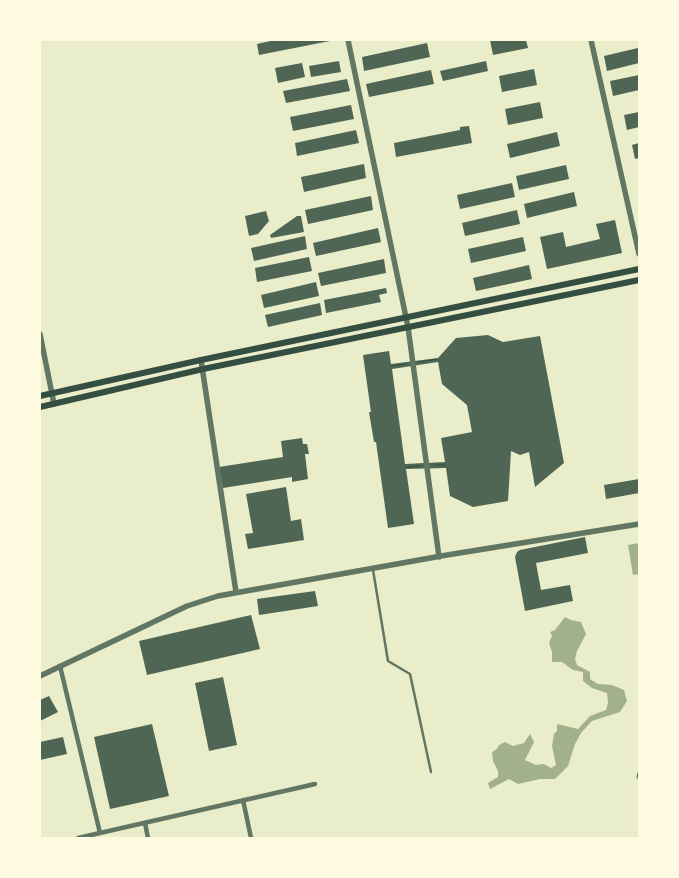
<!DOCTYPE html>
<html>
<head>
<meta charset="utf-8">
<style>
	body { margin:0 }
	#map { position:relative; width:679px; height:878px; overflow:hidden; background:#e9edc9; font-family:"Nunito Sans",sans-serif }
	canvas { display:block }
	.frame { position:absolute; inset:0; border:41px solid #fefae0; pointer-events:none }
</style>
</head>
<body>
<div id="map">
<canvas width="679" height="878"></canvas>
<div class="frame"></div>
</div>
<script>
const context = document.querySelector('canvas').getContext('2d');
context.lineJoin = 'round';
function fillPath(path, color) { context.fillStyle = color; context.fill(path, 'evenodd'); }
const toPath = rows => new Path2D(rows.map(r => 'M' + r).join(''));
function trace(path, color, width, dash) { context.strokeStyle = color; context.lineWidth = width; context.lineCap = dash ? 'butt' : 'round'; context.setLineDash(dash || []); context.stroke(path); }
const water = toPath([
	[639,543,639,574,633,575,628,545],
	[565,617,571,620,581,622,586,634,577,651,575,659,577,665,590,672,590,679,598,684,612,685,624,690,627,701,620,712,592,721,581,733,575,744,568,766,555,779,540,779,518,784,509,779,490,789,488,783,498,777,498,771,493,761,492,752,497,749,499,745,505,742,513,746,524,743,530,734,534,742,525,760,536,765,544,764,551,768,556,765,552,746,554,734,557,731,557,724,578,729,590,716,606,710,608,703,607,693,592,688,583,681,583,672,573,670,562,662,552,662,552,652,549,643,552,636,550,632,555,630]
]);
const building = toPath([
	[275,40,330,40,330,41,259,55,257,44],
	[490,40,526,40,528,48,493,55],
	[427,43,430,57,364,71,362,57],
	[638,48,639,63,607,71,604,56],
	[339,61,341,72,311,77,309,66],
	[486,61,488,71,443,81,440,71],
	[302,63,305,77,278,83,275,68],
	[534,69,537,85,502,92,499,76],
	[431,70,434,84,369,97,366,84],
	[639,75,639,90,613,96,610,81],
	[347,79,350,91,286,103,283,91],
	[540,102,543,118,508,125,505,109],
	[351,105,354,119,293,131,290,117],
	[639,112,639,127,627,130,624,115],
	[469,126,472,143,396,157,394,143,460,130,460,127],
	[356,130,359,143,297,156,295,143],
	[557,132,560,146,510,158,507,144],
	[639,143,639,158,635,159,632,145],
	[364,164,366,178,304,192,301,177],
	[566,165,569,179,519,190,516,176],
	[512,183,515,197,460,209,457,195],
	[574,192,577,206,527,218,524,204],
	[371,196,373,210,308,224,305,210],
	[517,210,520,224,465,236,462,223],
	[266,211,269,221,258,234,249,236,245,216],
	[297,216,301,216,304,232,271,238,270,235],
	[615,220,622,253,547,269,540,237,563,232,566,247,600,239,596,224],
	[378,228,381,242,316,256,313,243],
	[305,236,307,249,254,261,251,248],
	[523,237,526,251,471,263,468,249],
	[309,257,312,271,257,282,255,268],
	[384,259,386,273,321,286,318,273],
	[529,265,532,279,476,291,473,278],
	[316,282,319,296,264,308,261,295],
	[386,288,387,293,379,295,381,302,326,313,324,300],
	[320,303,322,315,268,327,265,315],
	[488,335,503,342,540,336,564,463,535,487,529,452,520,455,511,451,508,501,473,507,450,496,446,468,406,469,414,524,388,528,376,442,374,442,369,412,371,412,363,355,389,351,391,364,438,358,456,338],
	[438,362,442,384,467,405,472,432,441,438,445,462,405,464,392,369],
	[302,438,303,444,307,444,309,454,305,454,308,479,292,482,292,477,223,488,219,467,283,457,281,441],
	[639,479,639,493,606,499,604,485],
	[286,487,291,521,301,519,304,540,248,549,245,534,253,533,246,494],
	[585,537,588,553,536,563,541,590,570,585,573,601,525,611,515,557,517,552,520,550],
	[315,591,318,606,259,615,257,599],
	[251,615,260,649,147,675,139,641],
	[223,677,237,745,209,751,195,683],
	[49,696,58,712,40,721,40,700],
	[152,724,169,796,110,809,94,737],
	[63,737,67,754,40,760,40,742]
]);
const path = toPath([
	[419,362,438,359],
	[391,366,406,364],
	[434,465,445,465],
	[406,467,420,466],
	[637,778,639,769]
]);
const service = toPath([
	[373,570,388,661,410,674,431,772]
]);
const minor = toPath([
	[60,666,100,833],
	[243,800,251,838],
	[145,823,148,838],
	[78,838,315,784]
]);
const tertiary = toPath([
	[348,40,408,327,439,557],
	[591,40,639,254],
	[40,334,54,404],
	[201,360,236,592],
	[40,676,187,606,218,596,447,555,639,524]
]);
const secondary = toPath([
	[40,396,201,360,639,269],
	[40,407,203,369,639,280]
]);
fillPath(water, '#a3b18a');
fillPath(building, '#4f6655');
trace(path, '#344e41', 1);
trace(service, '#617663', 2.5);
trace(minor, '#617663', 4.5);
trace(tertiary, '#617663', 5.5);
trace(secondary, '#344e41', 6);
</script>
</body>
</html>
